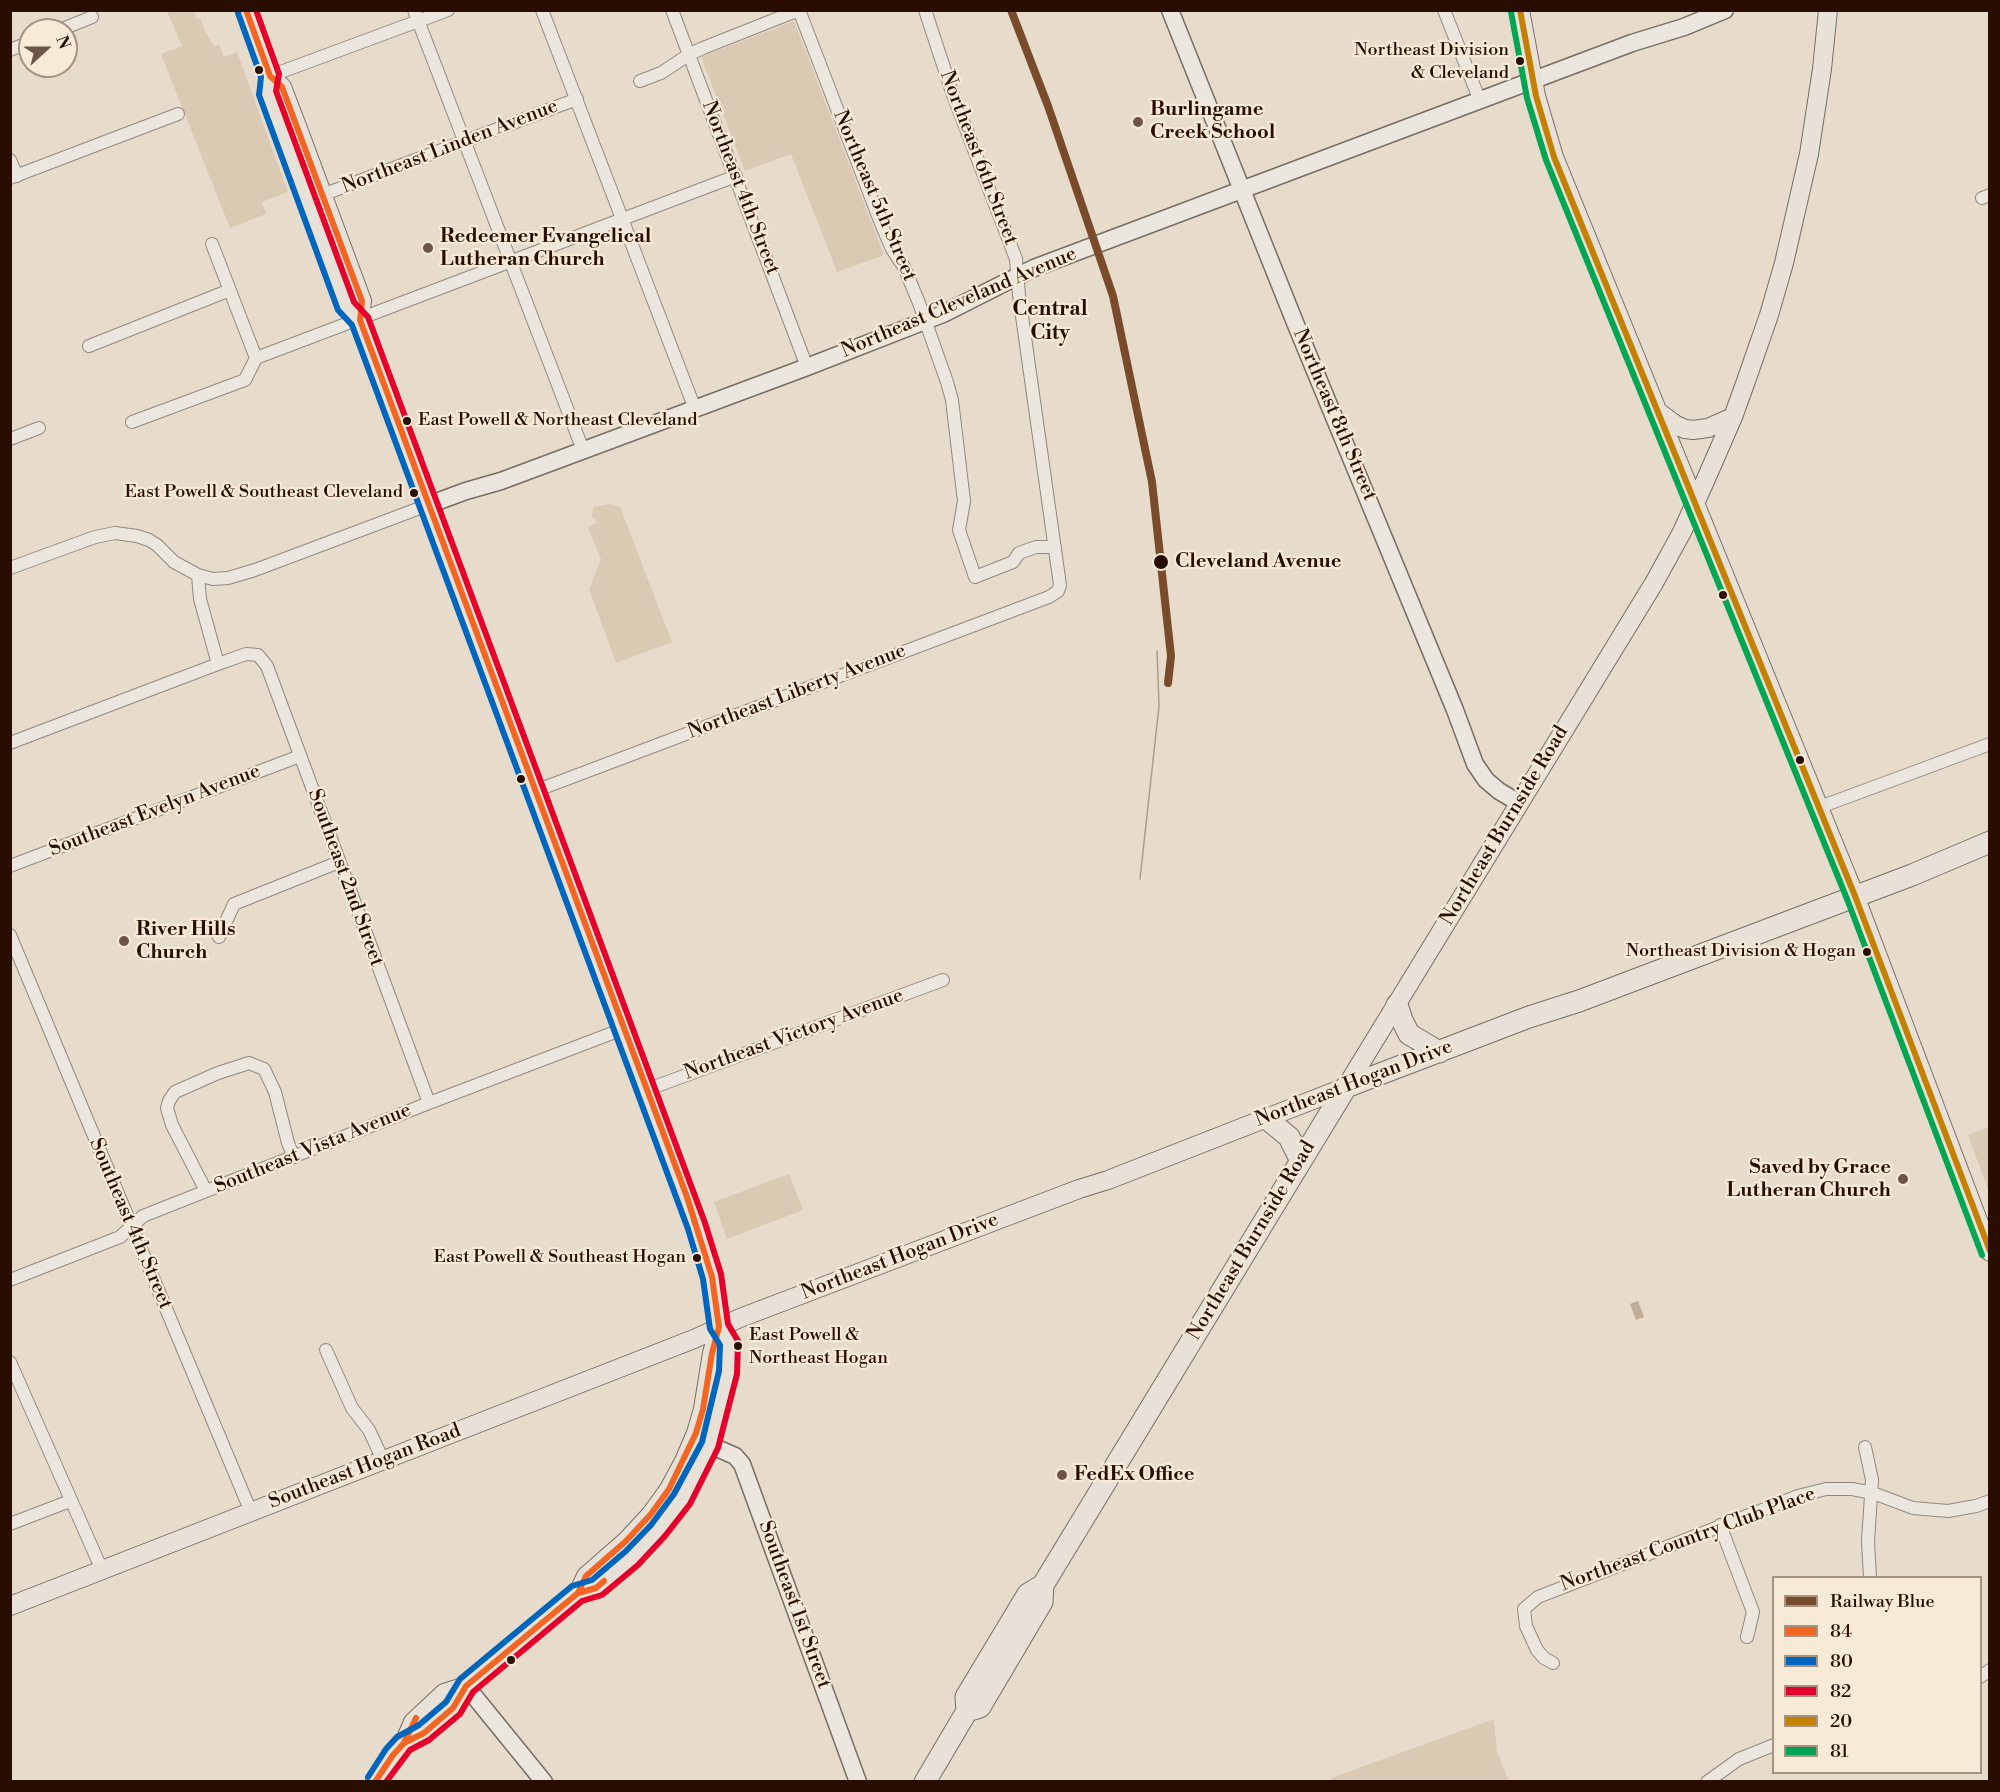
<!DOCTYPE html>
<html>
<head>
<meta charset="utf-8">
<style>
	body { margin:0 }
	#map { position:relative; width:2000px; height:1792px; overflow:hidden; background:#e7dccb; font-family:"Libre Bodoni",serif }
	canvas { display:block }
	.frame { position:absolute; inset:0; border:12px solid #290d01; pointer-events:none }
	.legend { position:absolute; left:1772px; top:1576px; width:210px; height:198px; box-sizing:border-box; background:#f7ead6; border:2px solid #a59281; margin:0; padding:8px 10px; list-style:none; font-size:18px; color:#290d01 }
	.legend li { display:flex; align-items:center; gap:12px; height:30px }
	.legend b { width:30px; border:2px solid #a59281 }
	.north { position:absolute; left:18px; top:18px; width:60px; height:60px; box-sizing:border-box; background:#f7ead6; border:2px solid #a59281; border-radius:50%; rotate:69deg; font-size:16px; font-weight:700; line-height:24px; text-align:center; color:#290d01 }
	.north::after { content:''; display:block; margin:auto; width:21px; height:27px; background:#6c5548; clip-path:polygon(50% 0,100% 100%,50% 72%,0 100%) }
</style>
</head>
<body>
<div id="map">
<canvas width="2000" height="1792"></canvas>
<div class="frame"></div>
<ul class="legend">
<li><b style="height:8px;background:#7a4b2a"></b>Railway Blue</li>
<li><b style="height:8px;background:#f26522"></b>84</li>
<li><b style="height:8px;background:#0065bd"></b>80</li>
<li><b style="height:8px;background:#e4002b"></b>82</li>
<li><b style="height:8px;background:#c48000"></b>20</li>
<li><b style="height:8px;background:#00a651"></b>81</li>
</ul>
<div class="north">N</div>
</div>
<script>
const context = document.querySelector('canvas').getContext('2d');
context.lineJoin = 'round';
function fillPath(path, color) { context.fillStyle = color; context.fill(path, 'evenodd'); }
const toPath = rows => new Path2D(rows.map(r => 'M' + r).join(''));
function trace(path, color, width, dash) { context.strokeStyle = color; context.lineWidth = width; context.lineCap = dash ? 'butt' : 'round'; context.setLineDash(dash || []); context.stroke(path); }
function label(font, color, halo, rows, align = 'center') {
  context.font = font + ' "Libre Bodoni",serif'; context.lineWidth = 4.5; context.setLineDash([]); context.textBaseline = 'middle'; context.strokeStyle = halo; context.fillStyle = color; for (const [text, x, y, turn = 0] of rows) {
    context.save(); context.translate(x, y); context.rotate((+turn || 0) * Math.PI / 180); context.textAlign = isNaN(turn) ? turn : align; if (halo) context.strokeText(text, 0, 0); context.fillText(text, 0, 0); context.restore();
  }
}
const green = toPath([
	[167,11,194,11,197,19,200,18,206,33,214,46,219,44,224,57,237,52,288,192,262,202,266,214,230,228,161,54,182,46],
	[794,21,884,255,837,272,791,154,745,171,701,57],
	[610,504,620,507,672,642,616,663,589,589,601,559,588,527,596,523,594,518,592,518,593,507],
	[1989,1127,1989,1192,1968,1135],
	[789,1174,803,1210,727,1239,714,1202],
	[1494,1719,1497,1752,1509,1781,1333,1782,1331,1778]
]);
const water = toPath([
	[1638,1301,1644,1317,1636,1320,1630,1304]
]);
const street = toPath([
	[414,10,583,450],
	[542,10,695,409],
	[672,10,807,367],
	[799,10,882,226,892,249,904,267,919,303,947,382,952,400,964,501,959,530,975,577,1013,562,1019,553,1036,547,1055,547],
	[1444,10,1480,101],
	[60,30,92,17],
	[10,50,30,42],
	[270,76,448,10],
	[640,81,661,73,690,54,703,48,799,10],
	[10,160,17,176],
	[10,178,178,114],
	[322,195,577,99],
	[1982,198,1990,195],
	[212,244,256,358],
	[89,346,230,290],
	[132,422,245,380,256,358,736,176],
	[10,439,39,428],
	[10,568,95,537,115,533,137,536,149,540,157,545,174,562,198,575,213,579,228,578,255,570,428,505],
	[198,575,200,599,218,664],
	[10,743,218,664,246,654,258,655,267,666,429,1103],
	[535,791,1049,597,1058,591,1060,585,1019,295,1016,259,953,95,925,10],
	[1820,807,1990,744],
	[10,866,300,756],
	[10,935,251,1512],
	[219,937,234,904,339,862],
	[646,1090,943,980],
	[206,1191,172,1125,167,1108,169,1101,175,1092,218,1073,249,1063,264,1069,275,1092,288,1143,294,1157],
	[10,1280,120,1237,143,1216,429,1103,623,1029],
	[326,1350,352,1408,369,1430,383,1460],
	[10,1362,102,1570],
	[1865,1447,1872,1480,1868,1541,1870,1578],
	[10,1524,70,1501],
	[1720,1525,1753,1612,1747,1637],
	[1553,1663,1544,1658,1537,1650,1526,1626,1524,1609,1538,1597,1798,1496,1826,1489,1852,1489,1873,1493,1913,1508,1948,1511,1976,1506,1990,1501],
	[1980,1677,1990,1670],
	[1707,1782,1739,1759,1774,1745]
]);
const secondary = toPath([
	[1170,10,1296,325,1455,710,1475,764,1486,780,1499,791,1519,803],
	[428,505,466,491,501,481,807,367,943,314,1034,268,1632,43,1684,27,1725,10],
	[710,1445,735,1456,742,1464,858,1782],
	[466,1686,544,1782]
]);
const primary = toPath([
	[246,10,270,76,282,87,300,134,362,301,360,320,687,1197,712,1277,719,1327,712,1353,703,1409,696,1433,684,1461,669,1489,651,1514,626,1541,586,1576,578,1593],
	[1520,10,1536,96,1554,157,1855,896,1990,1252],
	[270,76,267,92,346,307,360,320],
	[1657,411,1676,425,1685,429,1693,430,1708,428,1733,417],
	[10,1606,694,1339,740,1318,1079,1189,1108,1180,1346,1087,1654,583,1682,532,1706,479,1733,417,1746,381,1769,315,1784,263,1809,154,1822,69,1828,10],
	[404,1743,424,1733,453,1708,466,1686,578,1593,596,1588,617,1570,645,1545,673,1513,694,1478,710,1445,724,1392,728,1372,729,1342,719,1327],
	[375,1782,393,1755,404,1743,413,1722,444,1693,466,1686]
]);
const highway = toPath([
	[1397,1005,1402,1020,1409,1034,1439,1052],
	[1266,1118,1289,1137,1301,1161],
	[967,1711,980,1707,1042,1602,1043,1585],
	[925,1782,967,1711,966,1697,1028,1594,1043,1585,1346,1087,1529,1017,1579,1001,1912,875,1990,842]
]);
const tram = toPath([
	[1140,879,1159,706,1157,651]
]);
const bus1 = toPath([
	[246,10,270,76,282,87,362,301,360,320,687,1197,712,1277,719,1327,712,1353,703,1409,696,1433,669,1489,651,1514,626,1541,586,1576,578,1593],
	[404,1743,424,1733,453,1708,466,1686,578,1593,596,1588,604,1581],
	[375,1782,393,1755,404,1743,416,1718]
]);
const bus2 = toPath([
	[238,13,261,77,259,95,338,310,352,325,688,1229,703,1279,710,1329,720,1345,719,1371,702,1442,674,1494,651,1525,626,1551,592,1580,572,1586,460,1679,446,1702,419,1725,397,1737,386,1749,368,1777]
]);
const bus3 = toPath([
	[256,10,279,74,276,91,354,302,368,317,705,1223,721,1274,728,1324,738,1341,737,1374,718,1448,690,1504,665,1536,638,1565,602,1595,582,1601,473,1692,460,1714,429,1740,410,1750,386,1782]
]);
const bus4 = toPath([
	[1520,10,1536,96,1554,157,1855,896,1990,1251]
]);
const bus5 = toPath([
	[1511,12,1527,98,1546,160,1847,899,1982,1255]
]);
const rail1 = toPath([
	[1011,10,1048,106,1113,296,1152,482,1171,656,1168,683]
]);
const markers = [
	[1520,61,5,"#290d01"],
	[259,70,5,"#290d01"],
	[1138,122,6,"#6c5548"],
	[428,248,6,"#6c5548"],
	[407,421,5,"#290d01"],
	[414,493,5,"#290d01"],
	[1161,562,8,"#290d01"],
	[1723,595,5,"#290d01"],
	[1800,760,5,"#290d01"],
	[521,779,5,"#290d01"],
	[124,941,6,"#6c5548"],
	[1867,952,5,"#290d01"],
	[1903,1179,6,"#6c5548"],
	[697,1258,5,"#290d01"],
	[738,1346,5,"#290d01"],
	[1062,1475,6,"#6c5548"],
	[511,1660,5,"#290d01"]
];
const busNames = [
	["Northeast Division",1509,51],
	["& Cleveland",1509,74],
	["East Powell & Northeast Cleveland",418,421,"left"],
	["East Powell & Southeast Cleveland",403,493],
	["Northeast Division & Hogan",1856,952],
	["East Powell & Southeast Hogan",686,1258],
	["East Powell &",749,1336,"left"],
	["Northeast Hogan",749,1359,"left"]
];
const poiNames = [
	["Burlingame",1150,110],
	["Creek School",1150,133],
	["Redeemer Evangelical",440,237],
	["Lutheran Church",440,260],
	["River Hills",136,930],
	["Church",136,953],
	["Saved by Grace",1891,1168,"right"],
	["Lutheran Church",1891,1191,"right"],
	["FedEx Office",1074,1475]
];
const streetNames = [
	["Northeast Linden Avenue",450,147,-21],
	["Northeast 6th Street",978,158,69],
	["Northeast 4th Street",740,188,69],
	["Northeast 5th Street",874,196,67],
	["Northeast Cleveland Avenue",959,303,-23],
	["Northeast 8th Street",1334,415,67],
	["Northeast Liberty Avenue",797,692,-21],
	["Southeast Evelyn Avenue",155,811,-21],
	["Northeast Burnside Road",1505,826,-59],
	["Southeast 2nd Street",345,878,70],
	["Northeast Victory Avenue",794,1035,-20],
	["Northeast Hogan Drive",1354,1084,-21],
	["Southeast Vista Avenue",313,1149,-22],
	["Southeast 4th Street",130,1224,67],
	["Northeast Burnside Road",1252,1241,-59],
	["Northeast Hogan Drive",900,1257,-21],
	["Southeast Hogan Road",365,1467,-21],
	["Northeast Country Club Place",1688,1540,-20],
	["Southeast 1st Street",794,1605,70]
];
const stopNames = [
	["Cleveland Avenue",1175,562]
];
const neighbourhoodNames = [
	["Central",1050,310],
	["City",1050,334]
];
fillPath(green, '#dac9b3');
fillPath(water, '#bfac96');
trace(street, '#92887e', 14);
trace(secondary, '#776d63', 19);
trace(primary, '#776d63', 20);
trace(highway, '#776d63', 23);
trace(street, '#ebe6de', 12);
trace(secondary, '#ebe6de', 16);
trace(primary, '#e8e1d8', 18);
trace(highway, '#e8e1d8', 21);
trace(tram, '#a59e96', 1.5);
trace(bus1, '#f26522', 6);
trace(bus2, '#0065bd', 6);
trace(bus3, '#e4002b', 6);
trace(bus4, '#c48000', 6);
trace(bus5, '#00a651', 6);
trace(rail1, '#7a4b2a', 8);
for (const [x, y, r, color] of markers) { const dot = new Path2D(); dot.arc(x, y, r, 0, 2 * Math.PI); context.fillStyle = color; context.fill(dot); trace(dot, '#f7ead6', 2); }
label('18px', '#290d01', '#f7ead6', busNames, 'right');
label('bold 20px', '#290d01', '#f7ead6', poiNames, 'left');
label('20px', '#290d01', '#f7ead6', streetNames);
label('bold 20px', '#290d01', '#f7ead6', stopNames, 'left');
label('bold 21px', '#290d01', '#f7ead6', neighbourhoodNames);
</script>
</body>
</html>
